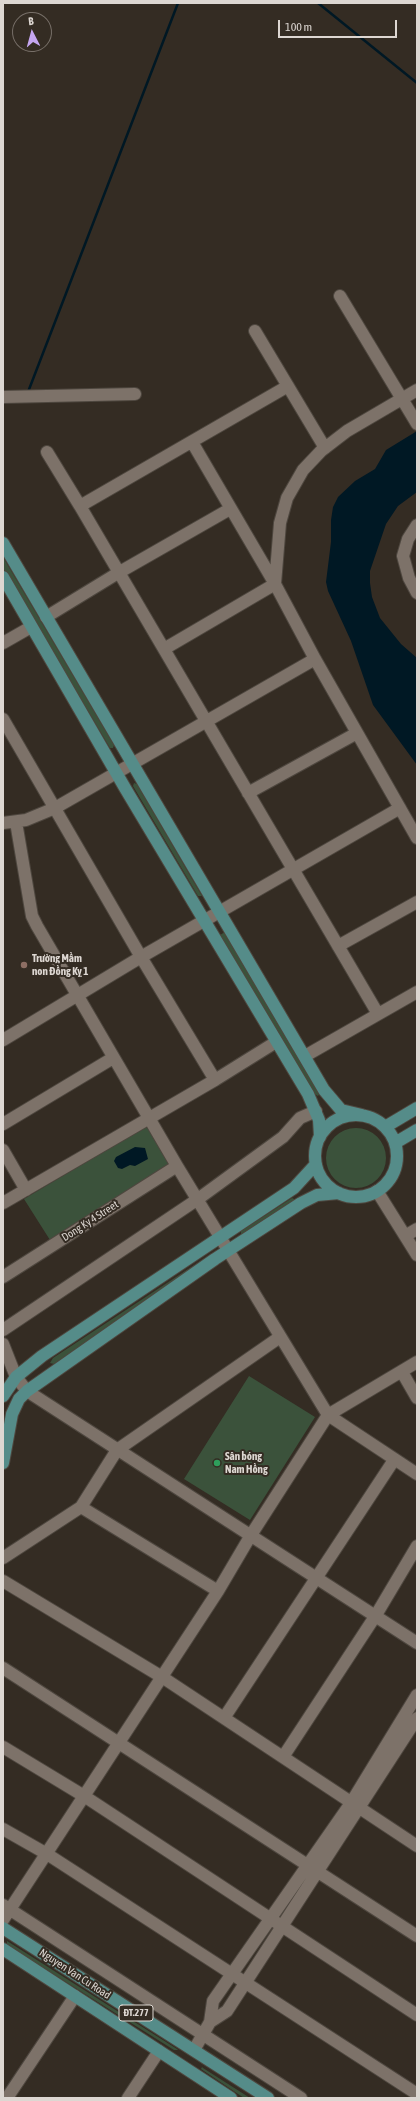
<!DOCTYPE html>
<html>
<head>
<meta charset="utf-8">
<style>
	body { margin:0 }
	#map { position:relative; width:420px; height:2101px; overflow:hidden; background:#342c23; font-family:"Asap Condensed",sans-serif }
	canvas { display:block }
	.frame { position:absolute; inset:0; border:4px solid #ddd7d2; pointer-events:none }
	.north { position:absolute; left:12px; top:12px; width:40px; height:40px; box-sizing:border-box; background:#342c23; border:1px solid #787069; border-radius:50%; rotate:354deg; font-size:11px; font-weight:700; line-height:16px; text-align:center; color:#ddd7d2 }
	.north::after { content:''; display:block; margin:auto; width:14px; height:18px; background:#c5a6f0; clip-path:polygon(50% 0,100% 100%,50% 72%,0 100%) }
	.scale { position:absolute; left:278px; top:20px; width:119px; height:18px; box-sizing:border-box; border:2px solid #ddd7d2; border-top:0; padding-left:5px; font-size:12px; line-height:14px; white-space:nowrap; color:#ddd7d2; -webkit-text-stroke:3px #342c23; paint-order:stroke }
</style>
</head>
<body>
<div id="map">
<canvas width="420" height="2101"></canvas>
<div class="frame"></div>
<div class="north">B</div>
<div class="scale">100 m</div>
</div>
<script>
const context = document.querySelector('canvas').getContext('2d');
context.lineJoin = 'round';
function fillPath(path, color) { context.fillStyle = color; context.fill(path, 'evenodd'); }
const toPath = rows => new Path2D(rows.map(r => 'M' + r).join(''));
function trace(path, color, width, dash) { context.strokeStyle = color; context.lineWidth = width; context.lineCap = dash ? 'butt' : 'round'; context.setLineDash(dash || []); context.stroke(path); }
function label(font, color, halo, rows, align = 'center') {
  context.font = font + ' "Asap Condensed",sans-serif'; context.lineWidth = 4; context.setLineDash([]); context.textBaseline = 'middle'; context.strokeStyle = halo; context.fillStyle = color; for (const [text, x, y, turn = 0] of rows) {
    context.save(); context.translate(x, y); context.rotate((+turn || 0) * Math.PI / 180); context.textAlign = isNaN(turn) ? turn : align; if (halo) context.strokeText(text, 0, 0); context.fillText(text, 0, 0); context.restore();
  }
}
const green = toPath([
	[3,557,114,745,113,748,110,748,3,568],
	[134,783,137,784,202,896,198,896,133,786],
	[225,932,320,1093,318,1096,315,1094,220,935],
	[145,1127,148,1128,168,1163,168,1165,50,1240,24,1199],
	'326 1158a30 30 0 1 1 60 0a30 30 0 1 1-60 0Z',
	[292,1198,296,1200,242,1236,241,1234,241,1231],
	[208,1256,210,1259,54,1364,50,1363,53,1358],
	[249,1376,315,1417,250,1520,184,1479],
	[7,1941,177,2049,178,2050,174,2050,7,1945],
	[202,2067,203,2068,250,2098,244,2098,201,2069]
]);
const water = toPath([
	[417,431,417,492,398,506,386,524,370,571,370,583,372,597,380,618,401,644,417,658,417,765,373,705,351,641,328,591,326,582,331,542,331,520,333,507,338,497,355,481,375,469,386,450],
	[135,1147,145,1148,148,1159,135,1166,130,1165,122,1169,118,1168,114,1161,116,1157]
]);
const stream = toPath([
	[318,3,417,83],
	[28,392,178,3]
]);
const minor = toPath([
	[340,296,417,424],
	[255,331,325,448],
	[417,390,347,431,321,451,303,470,287,498,280,523,275,584,315,659,417,838],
	[3,397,135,394],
	[47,452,80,506,288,386],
	[80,506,378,1014],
	[417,525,408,539,403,556,409,578,417,593],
	[46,617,118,573,230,509],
	[3,643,31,627],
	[164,649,275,584,192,442],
	[3,719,141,957,215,1080],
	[248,793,357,733],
	[16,822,32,916,37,926,177,1166,328,1415,417,1474],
	[3,823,26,820,55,808,315,659],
	[338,946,417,902],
	[3,1040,141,957,400,808],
	[305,1056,417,992],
	[3,1124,113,1058],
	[3,1150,26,1190],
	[377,1191,417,1255],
	[3,1203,215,1080,276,1042],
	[405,1236,417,1229],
	[3,1277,177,1166],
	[3,1330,198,1199,283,1137,300,1118,316,1111],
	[3,1344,16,1377,27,1391,417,1643],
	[402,1372,417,1398],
	[81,1507,218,1591],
	[3,1558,81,1507,117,1450,280,1337],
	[3,1581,162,1677,417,1846],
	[3,1668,417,1936],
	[224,1718,394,1460],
	[3,1747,84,1796,417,2015],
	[283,1757,376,1615,417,1546],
	[3,1829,47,1854,417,2094],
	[3,1905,301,2098],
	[3,1920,218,1591,251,1535,328,1415,417,1362],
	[210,2022,227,2011,417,1718],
	[194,2050,210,2022,213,2001,351,1803,417,1695],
	[7,2098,75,1996],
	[128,2098,159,2051]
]);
const major = toPath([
	[3,543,324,1090,341,1110,362,1115],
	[3,577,125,788,308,1094,319,1120,320,1137],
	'315 1156a41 41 0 1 1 82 0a41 41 0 1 1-82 0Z',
	[385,1127,417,1108],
	[395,1143,417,1130],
	[3,1396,16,1377,42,1356,294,1188,316,1164],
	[3,1463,12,1414,19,1399,27,1391,215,1259,301,1203,317,1195,339,1193],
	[3,1928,268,2098],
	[3,1949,231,2098]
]);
const markers = [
	[24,965,4,"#8d6e63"],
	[217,1463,4,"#2e9e5b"]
];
const shields = [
	[136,2013,34]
];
const shieldNames = [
	["ĐT.277",136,2013]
];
const poiNames = [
	["Trường Mầm",32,959],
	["non Đồng Kỵ 1",32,972],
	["Sân bóng",225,1457],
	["Nam Hồng",225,1470]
];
const streetNames = [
	["Dong Ky 4 Street",90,1221,-33],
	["Nguyen Van Cu Road",75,1974,33]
];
fillPath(green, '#3b523b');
fillPath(water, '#001824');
trace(stream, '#001824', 2.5);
trace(minor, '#4e473f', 14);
trace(major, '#4e473f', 14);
trace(minor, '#7d7269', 12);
trace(major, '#558c89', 12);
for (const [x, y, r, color] of markers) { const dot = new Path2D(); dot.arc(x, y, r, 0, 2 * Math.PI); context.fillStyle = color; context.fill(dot); trace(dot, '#342c23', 1.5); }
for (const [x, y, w] of shields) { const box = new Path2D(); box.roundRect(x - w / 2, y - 8, w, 16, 3); context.fillStyle = '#342c23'; context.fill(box); trace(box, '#ddd7d2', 1); }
label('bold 10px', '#ddd7d2', null, shieldNames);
label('bold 11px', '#ddd7d2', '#342c23', poiNames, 'left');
label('11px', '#ddd7d2', '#342c23', streetNames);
</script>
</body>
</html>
